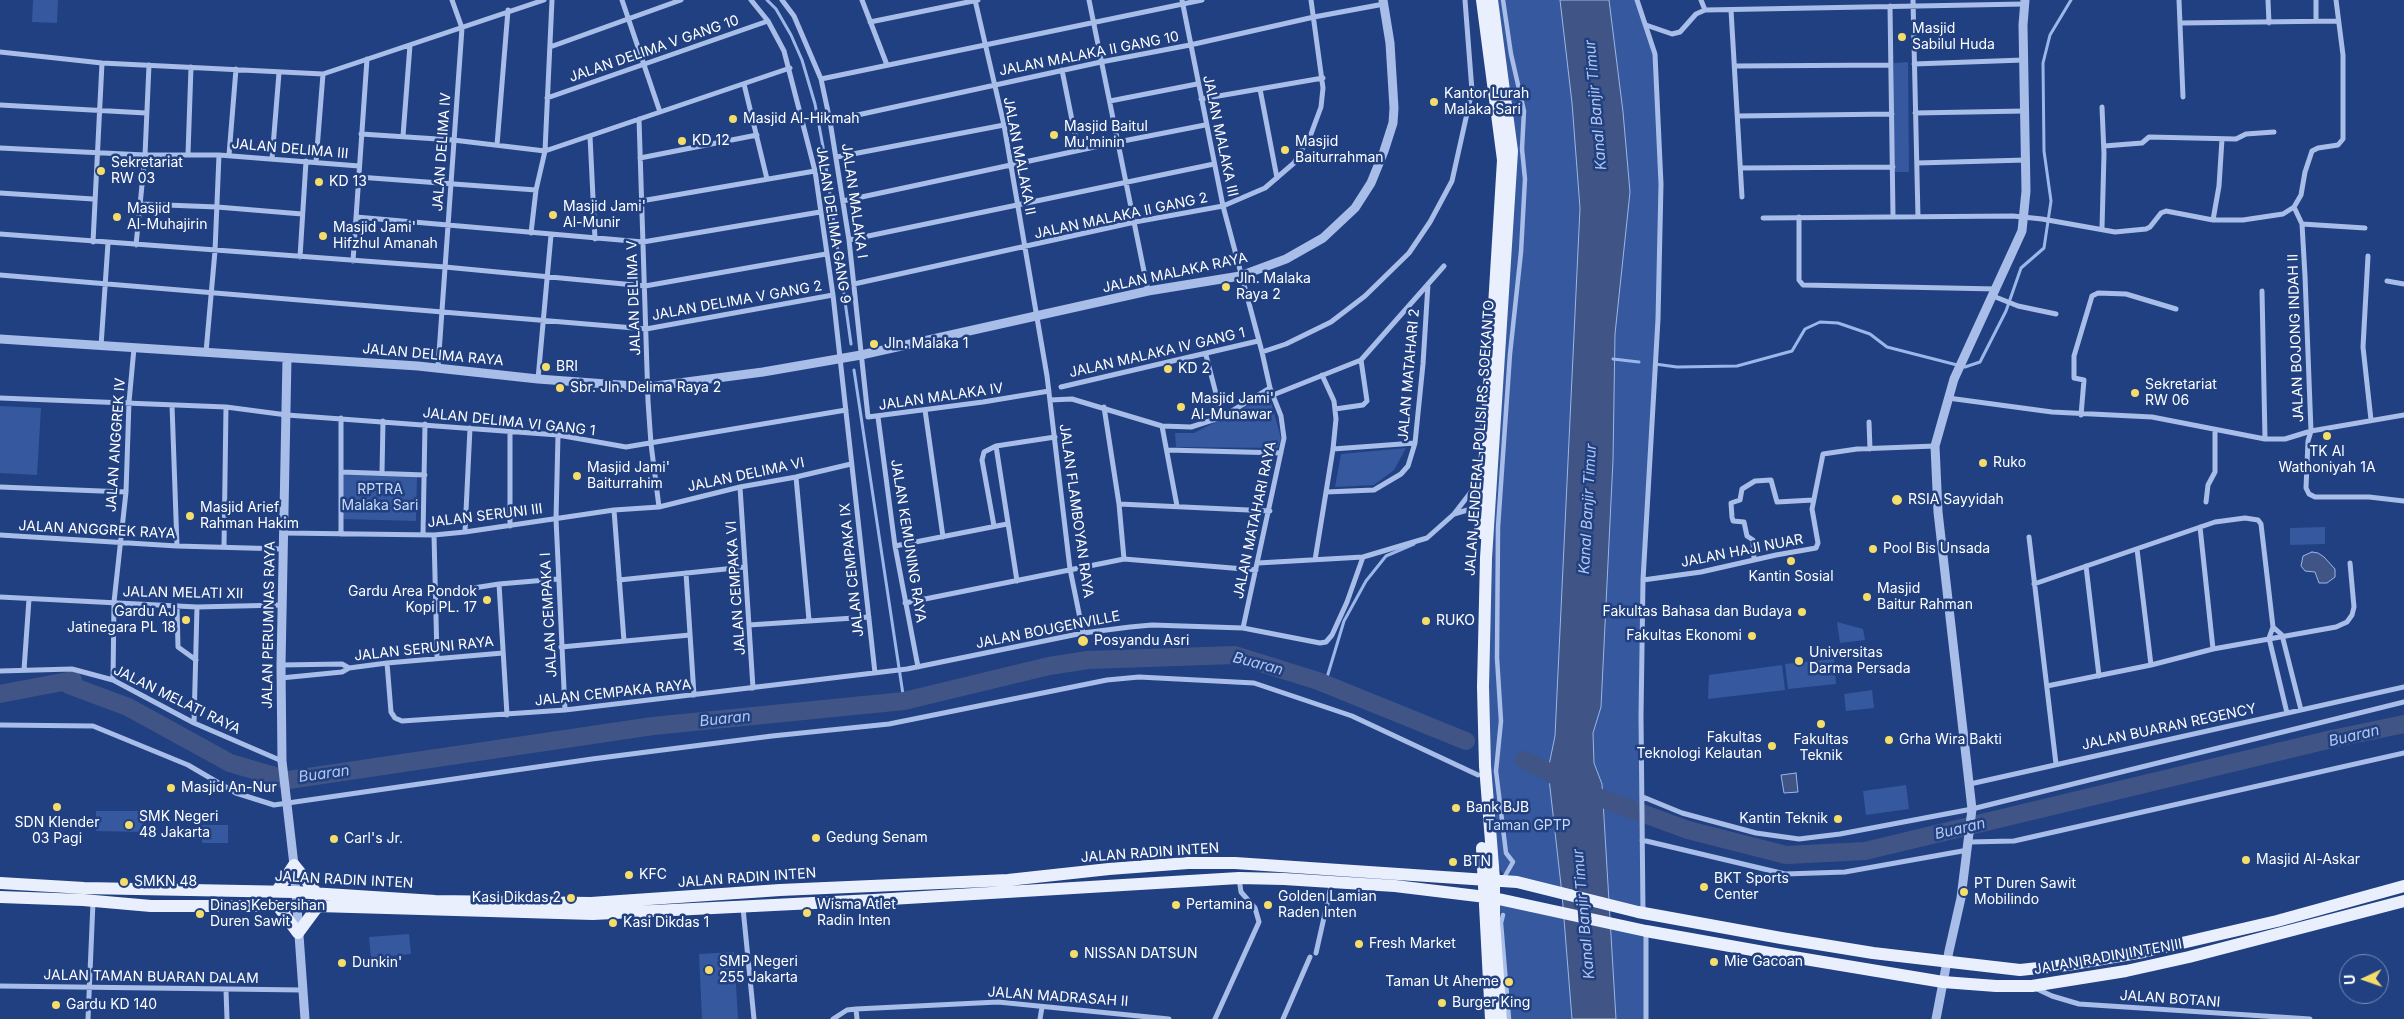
<!DOCTYPE html>
<html>
<head>
<meta charset="utf-8">
<style>
	body { margin:0 }
	#map { position:relative; width:2404px; height:1019px; overflow:hidden; background:#214081; font-family:Inter,sans-serif }
	canvas { display:block }
	.north { position:absolute; left:2339px; top:954px; width:50px; height:50px; box-sizing:border-box; background:#214081; border:1px solid #7a8cb3; border-radius:50%; rotate:267deg; font-size:14px; font-weight:700; line-height:20px; text-align:center; color:#fff }
	.north::after { content:''; display:block; margin:auto; width:18px; height:22px; background:#f4dd69; clip-path:polygon(50% 0,100% 100%,50% 72%,0 100%) }
</style>
</head>
<body>
<div id="map">
<canvas width="2404" height="1019"></canvas>
<div class="north">U</div>
</div>
<script>
const context = document.querySelector('canvas').getContext('2d');
context.lineJoin = 'round';
function fillPath(path, color) { context.fillStyle = color; context.fill(path, 'evenodd'); }
const toPath = rows => new Path2D(rows.map(r => 'M' + r).join(''));
function trace(path, color, width, dash) { context.strokeStyle = color; context.lineWidth = width; context.lineCap = dash ? 'butt' : 'round'; context.setLineDash(dash || []); context.stroke(path); }
function label(font, color, halo, rows, align = 'center') {
  context.font = font + ' Inter,sans-serif'; context.lineWidth = 5; context.setLineDash([]); context.textBaseline = 'middle'; context.strokeStyle = halo; context.fillStyle = color; for (const [text, x, y, turn = 0] of rows) {
    context.save(); context.translate(x, y); context.rotate((+turn || 0) * Math.PI / 180); context.textAlign = isNaN(turn) ? turn : align; if (halo) context.strokeText(text, 0, 0); context.fillText(text, 0, 0); context.restore();
  }
}
const green = toPath([
	[33,0,58,0,57,23,32,22],
	[1492,0,1637,0,1655,54,1661,184,1658,319,1643,580,1643,913,1510,881,1501,871,1491,855,1486,558,1512,174],
	[1908,62,1909,172,1893,172,1894,63],
	[1269,395,1281,438,1278,448,1176,447,1175,433,1194,433],
	[0,406,41,408,37,475,0,473],
	[1406,448,1394,470,1374,485,1335,487,1341,454],
	[343,475,417,476,416,521,342,519],
	[2325,527,2325,544,2290,545,2290,528],
	[1837,622,1863,629,1865,640,1840,643],
	[1834,659,1836,684,1788,689,1785,664],
	[1782,665,1785,690,1708,699,1709,675],
	[1872,690,1874,708,1846,711,1844,694],
	[1906,785,1909,809,1866,815,1863,791],
	[96,811,145,811,144,832,96,831],
	[202,825,228,825,228,843,202,843],
	[1494,898,1646,931,1647,1019,1501,1019,1500,910],
	[409,934,411,954,371,958,369,937],
	[734,952,738,1019,702,1019,699,954]
]);
const water = toPath([
	[1560,0,1609,0,1623,112,1630,192,1615,334,1613,460,1601,707,1593,733,1594,763,1602,784,1616,1019,1572,1019,1562,894,1548,770,1555,736,1580,208,1572,103,1560,0],
	[2312,552,2318,553,2324,557,2335,569,2335,577,2327,583,2319,583,2315,572,2305,571,2301,566,2303,556,2312,552],
	[1796,773,1798,792,1784,793,1781,775,1796,773]
]);
const stream = toPath([
	[767,0,776,9,791,35,802,60,815,104,824,152,851,344],
	[1613,359,1639,362],
	[1655,364,1677,367,1737,366,1792,351,1805,329,1820,322,1838,323,1870,334,1887,347,1965,367,1980,362,2006,311,2021,268,2044,248,2051,201,2044,151,2043,63,2050,35,2071,0],
	[854,370,904,701],
	[1325,684,1344,621,1366,581,1386,556,1414,544]
]);
const river = toPath([
	[0,694,73,680,69,685,128,707,230,763,288,780,653,726,904,701,1049,666,1088,660,1235,655,1318,681,1466,741],
	[1524,760,1547,771,1573,788,1688,830,1786,855,1865,851,2332,739,2404,724]
]);
const pedestrian = toPath([
	[1503,0,1511,54,1524,111,1522,149,1525,179,1521,252,1510,354,1498,527,1497,658,1501,721,1496,771,1506,853,1513,862,1505,876],
	[1503,915,1501,923,1509,1019]
]);
const minor = toPath([
	[622,0,660,112],
	[751,0,768,21,784,51,815,171,833,295,875,673],
	[782,0,794,16,821,79,830,121,849,240,868,417,983,402,1049,391],
	[862,0,887,65],
	[975,0,1004,125,1047,376,1070,569,1083,633],
	[1089,0,1148,291],
	[1182,0,1223,206,1262,352],
	[1637,0,1655,54,1661,184,1658,319,1643,580,1641,716,1643,913],
	[1701,0,1705,10],
	[1913,0,1918,217],
	[2179,0,2183,97],
	[2268,0,2269,23],
	[1890,6,1893,216],
	[1731,10,1742,197],
	[2316,21,2316,0],
	[870,22,978,0],
	[2181,23,2338,21],
	[1646,25,1672,34,1680,32,1696,14,1705,10,2024,4],
	[550,47,681,0],
	[0,52,102,63,323,74,544,0],
	[1914,64,2023,60],
	[1735,66,1891,65],
	[1062,70,1078,150],
	[821,79,1202,0],
	[744,84,767,179],
	[1260,89,1277,178],
	[547,98,768,21],
	[1201,99,1323,78],
	[1110,101,1197,84],
	[0,105,146,113],
	[1915,113,2025,111],
	[1738,116,1892,114],
	[639,119,648,401,651,444,659,507],
	[830,121,1101,62,1190,45,1314,17,1384,4],
	[361,134,453,140,545,151,790,68],
	[403,136,410,45],
	[590,136,595,239],
	[497,145,508,10],
	[2104,146,2142,143,2149,137,2236,139,2246,134,2274,132],
	[0,148,145,155,219,155,359,166],
	[188,154,191,67],
	[229,155,236,69],
	[837,157,1004,125],
	[640,158,757,135],
	[272,159,279,73],
	[316,162,323,74],
	[1917,163,2026,160],
	[1741,168,1893,167],
	[358,177,536,190],
	[0,193,93,199],
	[641,201,815,171],
	[843,201,1118,142,1205,125],
	[141,204,217,207,302,214],
	[2294,207,2302,224,2305,276,2311,431,2308,441,2306,488,2309,494,2315,497,2369,497,2404,501],
	[356,217,643,242,820,212],
	[1799,217,1799,280,1803,285,1997,289],
	[1763,218,2013,216,2042,219,2115,232,2146,229,2150,227,2161,213,2166,211,2213,220,2243,220,2283,214,2294,207,2301,195,2305,172,2312,151,2318,148,2338,145,2343,139,2343,55,2336,0],
	[2213,220,2219,186,2222,139],
	[2302,224,2365,228],
	[2102,228,2104,154,2102,107],
	[531,233,536,190,545,151,552,0],
	[0,234,445,267,645,286,826,254],
	[849,240,1214,164],
	[93,242,102,63],
	[136,245,145,155,149,65],
	[2368,256,2363,347,2371,420],
	[300,257,306,161],
	[353,261,367,59],
	[0,275,646,329,833,295],
	[2387,281,2404,284],
	[854,284,1135,222,1223,206,1265,188,1294,163,1311,134,1321,107,1323,88,1311,0],
	[2262,291,2265,439],
	[1993,296,2018,306,2056,314],
	[101,346,108,243],
	[206,352,215,251,219,155],
	[1206,355,1222,417],
	[438,367,462,28,452,0],
	[538,379,551,235],
	[1061,387,1258,341],
	[1273,395,1361,360,1444,266],
	[0,398,226,407,287,415,558,435,626,447,846,410],
	[1948,398,2052,412,2152,417,2265,439,2285,439,2311,431,2404,415],
	[1050,400,1072,399,1162,426,1191,427,1222,417,1270,388,1262,352,1286,344,1331,322,1365,296,1409,253,1430,222,1452,181,1472,91,1465,0],
	[172,405,177,546],
	[1104,407,1119,504,1124,559],
	[1335,409,1363,405,1367,401,1361,360],
	[925,410,943,537],
	[2081,415,2084,380,2074,378,2074,356,2092,296,2098,293,2126,294,2176,309],
	[878,417,895,546,918,667],
	[341,418,341,534],
	[1869,422,1870,449],
	[1162,426,1177,506],
	[558,435,556,519,565,710],
	[996,446,1017,581],
	[1333,449,1415,443],
	[1167,450,1281,453],
	[341,472,425,475],
	[382,473,383,421],
	[796,477,809,620],
	[0,487,126,492],
	[740,487,753,688],
	[1326,492,1374,490,1401,474,1408,466,1415,443,1423,364,1428,284],
	[2206,502,2208,485,2215,472,2215,430],
	[1119,504,1270,511],
	[1473,507,1474,489],
	[614,510,624,641],
	[1454,514,1481,479],
	[510,526,510,432],
	[994,526,982,460,984,452,996,446,1055,437],
	[2200,527,2213,649],
	[465,532,470,428],
	[284,533,434,535,465,532,614,510,659,507,740,487,796,477,851,464],
	[0,535,177,546,283,549],
	[423,535,425,424],
	[434,535,437,658],
	[2029,537,2056,764],
	[895,546,1007,524],
	[224,547,226,407],
	[2137,549,2151,665],
	[1315,560,1333,449,1336,419,1334,401,1322,375],
	[1754,560,1753,540,1747,536,1744,522,1733,521,1732,517,1731,503,1740,500,1742,489,1755,481,1771,480,1777,502,1813,500],
	[1258,563,1363,557,1427,538,1454,514,1481,506],
	[2086,566,2099,676],
	[686,573,694,695],
	[619,580,745,567],
	[1643,580,1701,572,1776,555,1816,548,1818,543,1812,509,1823,454,1857,449,1935,446],
	[499,584,507,715],
	[2034,584,2215,522,2245,518,2258,520,2261,524,2273,627,2269,638,2287,713],
	[435,594,499,584,558,579],
	[0,597,197,607,282,605],
	[905,603,1124,559,1256,570],
	[177,606,178,647,196,660],
	[749,625,869,617],
	[2273,627,2282,635,2301,710],
	[1243,628,1284,438,1281,416,1270,388],
	[561,647,690,635],
	[387,663,391,712,395,718,402,721,565,710,907,669,1083,633,1130,627,1152,625,1243,628,1320,643,1326,642,1332,635,1347,602,1363,557],
	[281,665,342,664,349,668],
	[24,670,29,599],
	[0,671,72,669,113,680,194,723,282,761],
	[281,678,342,672,349,668,387,663,503,653],
	[113,680,114,602,126,492,129,402,134,348],
	[2047,686,2151,665,2213,649,2336,627,2347,622,2352,615,2354,607,2350,563],
	[194,723,197,607],
	[0,725,93,726,188,765,236,793,274,805,592,759,772,736,889,724,1107,680,1139,677,1254,683,1352,716,1478,775],
	[1970,784,2404,687],
	[1643,797,1682,813,1756,833,1799,839,1840,834,1972,809,2404,702],
	[1642,840,1785,874,1845,872,1968,850],
	[1969,842,2014,841,2404,753],
	[743,908,754,1019],
	[1316,953,1332,882],
	[0,986,302,990],
	[2035,988,2052,996,2079,1004,2310,1019],
	[226,990,227,1019],
	[856,1009,857,1019],
	[88,1019,93,902],
	[833,1019,847,1010,856,1009,998,1002,1169,1019],
	[1040,1019,1042,1007],
	[1215,1019,1259,922,1255,908,1241,892,1239,878],
	[1283,1019,1310,957],
	[1646,1019,1646,931]
]);
const tertiary = toPath([
	[0,339,418,366,538,379,648,387,763,372,861,355,1148,291,1240,276,1286,259,1323,238,1355,208,1371,183,1384,151,1393,123,1394,108,1390,43,1383,0],
	[287,358,281,665,282,761,294,865,305,1019],
	[1936,1019,1949,951,1961,898,1972,809,1938,512,1935,446,1954,379,2022,231,2026,191,2023,25,2025,0]
]);
const primary = toPath([
	[1492,0,1512,151,1486,558,1483,687,1485,766,1494,879,1494,922,1501,1019],
	[1480,533,1503,160,1482,0],
	[1482,848,1491,1019],
	[0,883,84,888,295,892,435,901,591,903,780,890,1008,880,1109,869,1188,863,1235,863,1517,882,1638,912,1781,938,1873,953,2020,970,2067,965,2143,952,2277,921,2404,886],
	[277,891,294,865,318,895],
	[0,897,83,900,151,906,318,906,593,914,874,900,1239,878,1284,879,1395,886,1494,898,1646,931,1775,954,1943,982,1996,986,2032,986,2126,971,2189,957,2404,901],
	[278,906,298,933,318,906]
]);
const markers = [
	[1902,37,5,"#f4dd69"],
	[1434,102,5,"#f4dd69"],
	[733,119,5,"#f4dd69"],
	[1054,135,5,"#f4dd69"],
	[682,141,5,"#f4dd69"],
	[1285,150,5,"#f4dd69"],
	[101,171,5,"#f4dd69"],
	[319,182,5,"#f4dd69"],
	[553,215,5,"#f4dd69"],
	[117,217,5,"#f4dd69"],
	[323,236,5,"#f4dd69"],
	[1226,287,5,"#f4dd69"],
	[874,344,5,"#f4dd69"],
	[546,367,5,"#f4dd69"],
	[1168,369,5,"#f4dd69"],
	[560,388,5,"#f4dd69"],
	[2135,393,5,"#f4dd69"],
	[1181,407,5,"#f4dd69"],
	[2327,436,5,"#f4dd69"],
	[1983,463,5,"#f4dd69"],
	[577,476,5,"#f4dd69"],
	[1897,500,6,"#f4dd69"],
	[190,516,5,"#f4dd69"],
	[1873,549,5,"#f4dd69"],
	[1791,561,5,"#f4dd69"],
	[1867,597,5,"#f4dd69"],
	[487,600,5,"#f4dd69"],
	[1802,612,5,"#f4dd69"],
	[186,620,5,"#f4dd69"],
	[1426,621,5,"#f4dd69"],
	[1752,636,5,"#f4dd69"],
	[1083,641,6,"#f4dd69"],
	[1799,661,5,"#f4dd69"],
	[1821,724,5,"#f4dd69"],
	[1889,740,5,"#f4dd69"],
	[1772,746,5,"#f4dd69"],
	[171,788,5,"#f4dd69"],
	[57,807,5,"#f4dd69"],
	[1456,808,5,"#f4dd69"],
	[1838,819,5,"#f4dd69"],
	[129,825,5,"#f4dd69"],
	[816,838,5,"#f4dd69"],
	[334,839,5,"#f4dd69"],
	[2246,860,5,"#f4dd69"],
	[1453,862,5,"#f4dd69"],
	[629,875,5,"#f4dd69"],
	[124,882,5,"#f4dd69"],
	[1704,887,5,"#f4dd69"],
	[1964,892,5,"#f4dd69"],
	[571,898,5,"#f4dd69"],
	[1176,905,5,"#f4dd69"],
	[1268,905,5,"#f4dd69"],
	[807,913,5,"#f4dd69"],
	[200,914,5,"#f4dd69"],
	[613,923,5,"#f4dd69"],
	[1359,944,5,"#f4dd69"],
	[1074,954,5,"#f4dd69"],
	[1714,962,5,"#f4dd69"],
	[342,963,5,"#f4dd69"],
	[709,970,5,"#f4dd69"],
	[1509,982,5,"#f4dd69"],
	[1442,1003,5,"#f4dd69"],
	[56,1005,5,"#f4dd69"]
];
const poiNames = [
	["Masjid",1912,29],
	["Sabilul Huda",1912,45],
	["Kantor Lurah",1444,94],
	["Malaka Sari",1444,110],
	["Masjid Al-Hikmah",743,119],
	["Masjid Baitul",1064,127],
	["Mu'minin",1064,143],
	["KD 12",692,141],
	["Masjid",1295,142],
	["Baiturrahman",1295,158],
	["Sekretariat",111,163],
	["RW 03",111,179],
	["KD 13",329,182],
	["Masjid Jami'",563,207],
	["Al-Munir",563,223],
	["Masjid",127,209],
	["Al-Muhajirin",127,225],
	["Masjid Jami'",333,228],
	["Hifzhul Amanah",333,244],
	["Jln. Malaka",1236,279],
	["Raya 2",1236,295],
	["Jln. Malaka 1",884,344],
	["BRI",556,367],
	["KD 2",1178,369],
	["Sekretariat",2145,385],
	["RW 06",2145,401],
	["Sbr. Jln. Delima Raya 2",570,388],
	["Masjid Jami'",1191,399],
	["Al-Munawar",1191,415],
	["TK Al",2327,452,"center"],
	["Wathoniyah 1A",2327,468,"center"],
	["Ruko",1993,463],
	["Masjid Jami'",587,468],
	["Baiturrahim",587,484],
	["RSIA Sayyidah",1908,500],
	["Masjid Arief",200,508],
	["Rahman Hakim",200,524],
	["Pool Bis Unsada",1883,549],
	["Kantin Sosial",1791,577,"center"],
	["Masjid",1877,589],
	["Baitur Rahman",1877,605],
	["Gardu Area Pondok",477,592,"right"],
	["Kopi PL. 17",477,608,"right"],
	["Gardu AJ",176,612,"right"],
	["Jatinegara PL 18",176,628,"right"],
	["Fakultas Bahasa dan Budaya",1792,612,"right"],
	["RUKO",1436,621],
	["Fakultas Ekonomi",1742,636,"right"],
	["Posyandu Asri",1094,641],
	["Universitas",1809,653],
	["Darma Persada",1809,669],
	["Fakultas",1762,738,"right"],
	["Teknologi Kelautan",1762,754,"right"],
	["Fakultas",1821,740,"center"],
	["Teknik",1821,756,"center"],
	["Grha Wira Bakti",1899,740],
	["Masjid An-Nur",181,788],
	["Bank BJB",1466,808],
	["SMK Negeri",139,817],
	["48 Jakarta",139,833],
	["Kantin Teknik",1828,819,"right"],
	["SDN Klender",57,823,"center"],
	["03 Pagi",57,839,"center"],
	["Gedung Senam",826,838],
	["Carl's Jr.",344,839],
	["Masjid Al-Askar",2256,860],
	["BTN",1463,862],
	["KFC",639,875],
	["BKT Sports",1714,879],
	["Center",1714,895],
	["SMKN 48",134,882],
	["PT Duren Sawit",1974,884],
	["Mobilindo",1974,900],
	["Golden Lamian",1278,897],
	["Raden Inten",1278,913],
	["Kasi Dikdas 2",561,898,"right"],
	["Wisma Atlet",817,905],
	["Radin Inten",817,921],
	["Pertamina",1186,905],
	["Dinas Kebersihan",210,906],
	["Duren Sawit",210,922],
	["Kasi Dikdas 1",623,923],
	["Fresh Market",1369,944],
	["NISSAN DATSUN",1084,954],
	["SMP Negeri",719,962],
	["255 Jakarta",719,978],
	["Mie Gacoan",1724,962],
	["Dunkin'",352,963],
	["Taman Ut Aheme",1499,982,"right"],
	["Burger King",1452,1003],
	["Gardu KD 140",66,1005]
];
const streetNames = [
	["JALAN DELIMA V GANG 10",654,49,-19],
	["JALAN MALAKA II GANG 10",1089,54,-11],
	["JALAN MALAKA III",1220,136,78],
	["JALAN DELIMA III",290,149,5],
	["JALAN DELIMA IV",442,152,-86],
	["JALAN MALAKA II",1019,156,79],
	["JALAN MALAKA I",854,201,82],
	["JALAN MALAKA II GANG 2",1121,216,-12],
	["JALAN DELIMA GANG 9",833,225,81],
	["JALAN MALAKA RAYA",1175,273,-12],
	["JALAN DELIMA V",634,298,-92],
	["JALAN DELIMA V GANG 2",737,301,-10],
	["JALAN BOJONG INDAH II",2296,338,-92],
	["JALAN MALAKA IV GANG 1",1157,353,-13],
	["JALAN DELIMA RAYA",433,355,5],
	["JALAN MATAHARI 2",1409,375,-85],
	["JALAN MALAKA IV",941,397,-8],
	["JALAN DELIMA VI GANG 1",509,422,6],
	["JALAN JENDERAL POLISI RS. SOEKANTO",1480,438,-86],
	["JALAN ANGGREK IV",116,445,-86],
	["JALAN DELIMA VI",746,475,-12],
	["JALAN FLAMBOYAN RAYA",1076,511,82],
	["JALAN SERUNI III",485,516,-7],
	["JALAN MATAHARI RAYA",1255,520,-78],
	["JALAN ANGGREK RAYA",97,530,3],
	["JALAN KEMUNING RAYA",908,541,81],
	["JALAN HAJI NUAR",1742,551,-11],
	["JALAN CEMPAKA IX",852,570,-96],
	["JALAN CEMPAKA VI",736,588,-94],
	["JALAN MELATI XII",183,593,1],
	["JALAN CEMPAKA I",549,615,-93],
	["JALAN PERUMNAS RAYA",269,625,-89],
	["JALAN BOUGENVILLE",1048,630,-11],
	["JALAN SERUNI RAYA",424,649,-6],
	["JALAN CEMPAKA RAYA",613,693,-6],
	["JALAN MELATI RAYA",177,700,26],
	["JALAN BUARAN REGENCY",2169,727,-12],
	["JALAN RADIN INTEN",1150,853,-4],
	["JALAN RADIN INTEN",747,878,-4],
	["JALAN RADIN INTEN",344,880,3],
	["JALAN RADIN INTEN II",2108,957,-10],
	["JALAN TAMAN BUARAN DALAM",151,977,1],
	["JALAN MADRASAH II",1058,997,4],
	["JALAN BOTANI",2170,999,4]
];
const parkNames = [
	["RPTRA",380,490],
	["Malaka Sari",380,506],
	["Taman GPTP",1528,826]
];
const waterNames = [
	["Kanal Banjir Timur",1596,105,-95],
	["Kanal Banjir Timur",1588,509,-87],
	["Buaran",1258,664,15],
	["Buaran",725,719,-6],
	["Buaran",2354,736,-13],
	["Buaran",324,774,-8],
	["Buaran",1960,829,-13],
	["Kanal Banjir Timur",1584,914,-95]
];
fillPath(green, '#35589f');
fillPath(water, '#405586');
trace(water, '#9bb6e9', 1);
trace(stream, '#9bb6e9', 3);
trace(river, '#405586', 18);
trace(pedestrian, '#a8bde8', 4.5);
trace(minor, '#a8bde8', 5);
trace(tertiary, '#a8bde8', 9);
trace(primary, '#eaeffd', 12);
for (const [x, y, r, color] of markers) { const dot = new Path2D(); dot.arc(x, y, r, 0, 2 * Math.PI); context.fillStyle = color; context.fill(dot); trace(dot, '#214081', 2); }
label('14px', '#fff', '#214081', poiNames, 'left');
label('14px', '#fff', '#214081', streetNames);
label('14px', '#cbdaf6', '#214081', parkNames);
label('italic 15px', '#b3c7ef', '#214081', waterNames);
</script>
</body>
</html>
